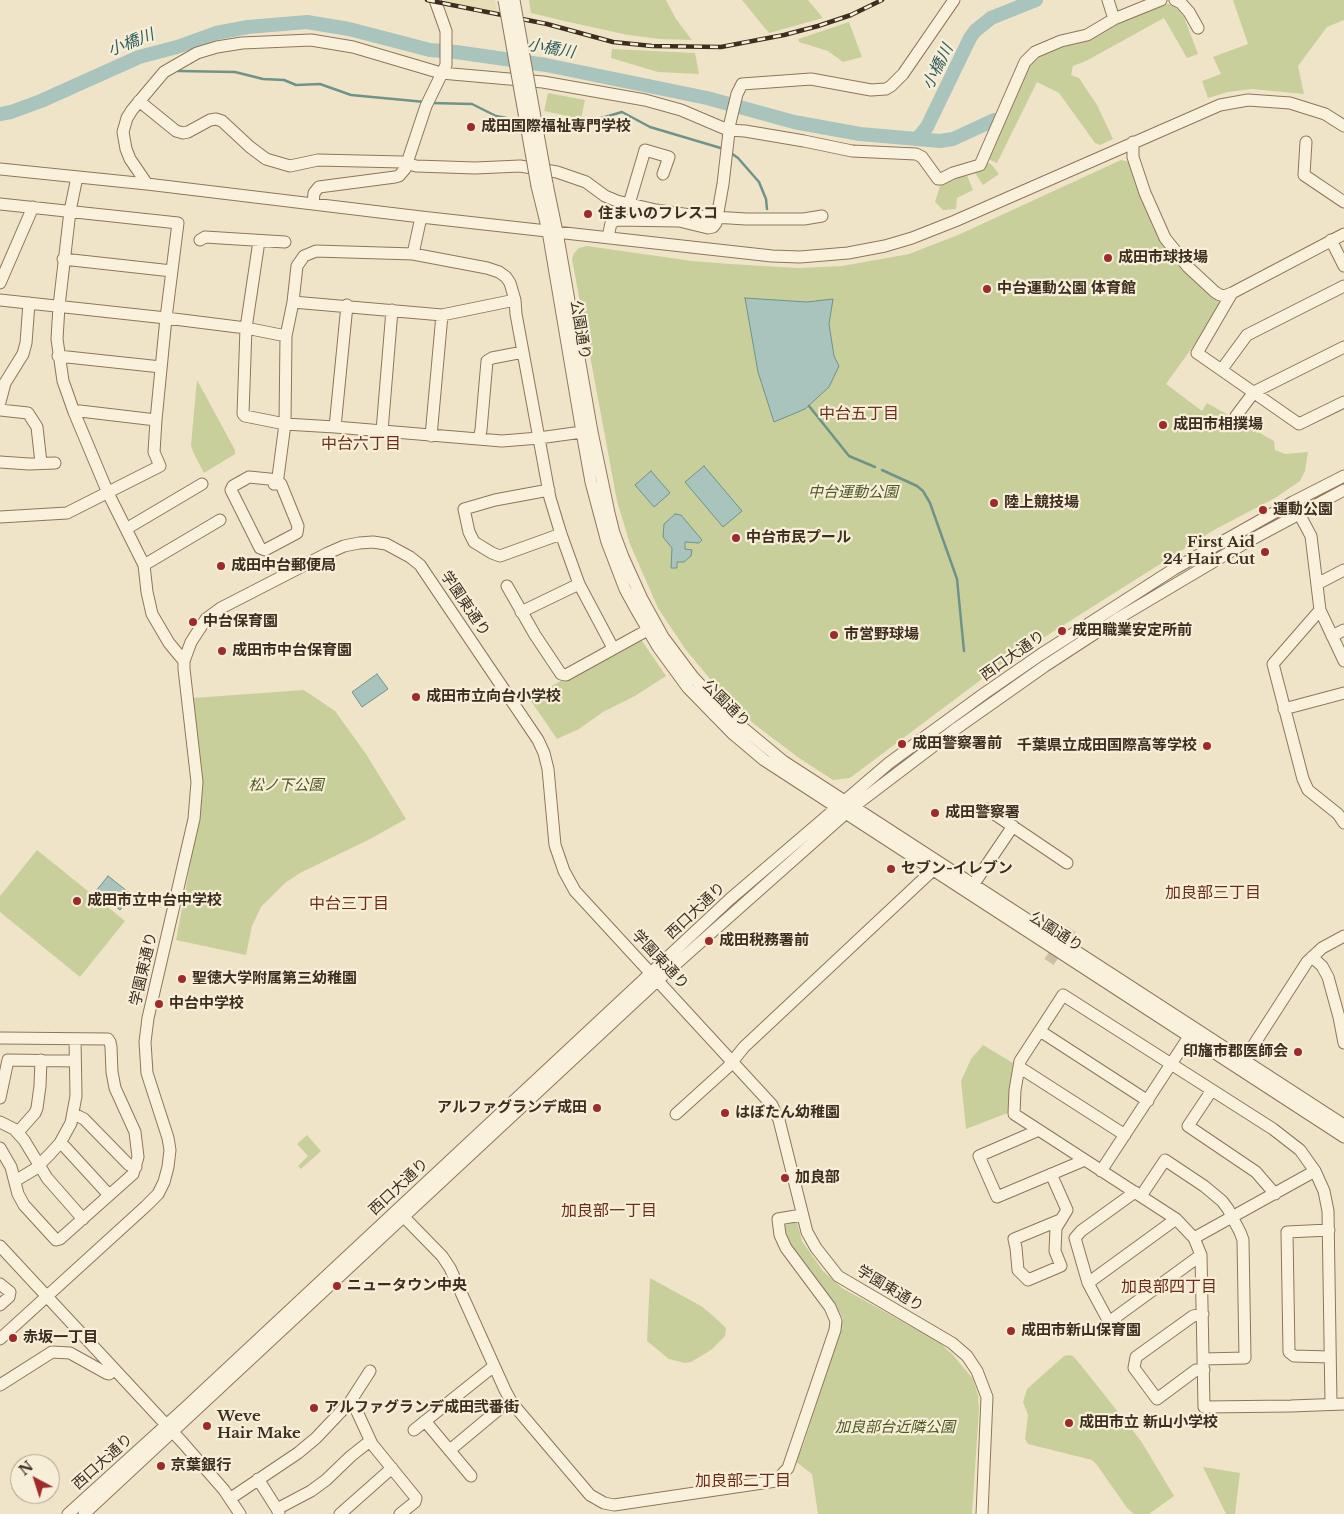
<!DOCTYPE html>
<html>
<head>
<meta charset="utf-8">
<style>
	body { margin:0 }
	#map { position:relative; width:1344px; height:1514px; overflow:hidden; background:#f0e4c8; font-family:"Libre Baskerville",serif }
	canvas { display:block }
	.north { position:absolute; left:10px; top:1454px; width:50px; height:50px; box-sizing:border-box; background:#f7eed8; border:1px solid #ada18e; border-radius:50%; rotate:320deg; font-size:14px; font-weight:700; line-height:20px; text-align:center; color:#3d2e20 }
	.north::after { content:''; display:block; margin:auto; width:18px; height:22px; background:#9e2a2b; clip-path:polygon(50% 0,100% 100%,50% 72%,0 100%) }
</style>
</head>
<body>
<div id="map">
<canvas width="1344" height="1514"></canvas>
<div class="north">N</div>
</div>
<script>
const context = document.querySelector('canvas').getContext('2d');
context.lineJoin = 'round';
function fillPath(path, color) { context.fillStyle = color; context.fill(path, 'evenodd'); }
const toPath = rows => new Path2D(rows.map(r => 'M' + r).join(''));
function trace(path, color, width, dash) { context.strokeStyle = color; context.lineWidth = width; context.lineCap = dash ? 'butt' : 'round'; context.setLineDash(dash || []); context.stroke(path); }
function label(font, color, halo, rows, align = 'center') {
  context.font = font + ' "Libre Baskerville","Noto Sans JP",serif'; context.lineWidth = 4.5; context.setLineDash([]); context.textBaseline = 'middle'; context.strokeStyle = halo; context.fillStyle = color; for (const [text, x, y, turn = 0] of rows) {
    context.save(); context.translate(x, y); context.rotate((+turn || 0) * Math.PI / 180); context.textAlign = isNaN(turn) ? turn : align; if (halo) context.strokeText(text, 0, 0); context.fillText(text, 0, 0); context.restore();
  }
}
const farmland = toPath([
	[442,0,495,0,497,13]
]);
const green = toPath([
	[529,0,666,0,676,19,692,40,660,39,628,35,564,21,531,13],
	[742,0,808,0,823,18,769,33],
	[1233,0,1344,0,1344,20,1327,27,1298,66,1304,94,1252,89,1228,92,1208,98,1202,81,1221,74,1213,57,1248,44],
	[1158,3,1172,4,1179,10,1184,17,1198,54,1187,58,1164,18,1086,61,1073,66,1071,75,1079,78,1097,105,1113,139,1100,145,1095,143,1059,93,1037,82,997,163,988,159,1028,66,1036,55],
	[849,22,862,57,843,62,828,51,799,42,798,39],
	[612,49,695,53,699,74,658,72,611,58],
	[548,93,585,100,581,119,544,111],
	[1121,160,1129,162,1145,209,1170,254,1222,306,1166,384,1202,411,1207,403,1274,441,1275,450,1285,454,1308,452,1305,471,1300,481,1275,498,1214,530,1002,664,850,778,833,780,799,758,754,724,716,686,686,650,658,608,630,544,617,501,572,259,574,253,579,248,587,246,692,261,730,264,798,268,842,266,909,254,958,235],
	[987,162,992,165,999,174,983,185,975,173],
	[966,173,973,190,957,198,956,209,943,210,935,202,941,183],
	[197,380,235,450,235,454,204,473,193,452,191,445],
	[640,638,666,676,635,696,603,712,579,729,557,739,529,698],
	[304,690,335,711,366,754,406,819,370,839,300,873,285,883,261,907,252,926,246,955,176,940,197,829,202,780,193,698],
	[37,850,125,921,80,977,0,912,0,896],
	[983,1045,1013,1063,1010,1112,966,1129,961,1081,971,1059],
	[307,1135,321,1151,301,1169,298,1166,308,1156,297,1144],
	[797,1222,802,1241,823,1271,842,1288,939,1342,953,1355,973,1379,978,1395,979,1409,972,1514,818,1514,812,1474,795,1461,803,1446,843,1319,840,1313,789,1247,782,1226],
	[650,1278,701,1306,711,1314,726,1328,725,1336,711,1350,691,1362,685,1363,669,1359,647,1341],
	[1069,1355,1073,1356,1080,1364,1141,1441,1174,1496,1149,1514,1134,1514,1127,1508,1097,1465,1092,1460,1028,1444,1025,1439,1028,1415,1023,1402,1027,1389,1064,1356],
	[1203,1467,1240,1473,1235,1514,1226,1514]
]);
const water = toPath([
	[745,298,807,302,833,299,829,324,834,356,839,366,829,387,805,409,774,422,758,372,745,298],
	[704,466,742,511,723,527,685,482,704,466],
	[651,471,670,493,654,507,635,485,651,471],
	[675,514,681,515,702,540,699,543,685,542,685,549,692,550,691,556,684,562,677,562,677,568,671,568,672,548,663,537,664,524,675,514],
	[377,674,388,689,362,707,352,692,377,674],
	[108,876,132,895,120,910,96,891,108,876]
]);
const stream = toPath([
	[150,54,153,59],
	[178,71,235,72,263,79,284,80,296,85,320,84,351,95,425,102],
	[431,103,472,104,496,116,522,121],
	[539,123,570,127,622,112,650,127,724,149],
	[731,153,738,158,759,182,766,199,767,209],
	[809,406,849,456,875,467],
	[882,470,917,486,923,491,930,503,957,579,964,651]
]);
const river = toPath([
	[0,114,11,112,41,101,139,57,177,47,216,33,248,27,307,22,349,29,430,50,456,52,546,65,707,98,794,122,860,134,940,141,953,139,994,120],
	[917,139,927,127,970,38,975,31,991,18,1036,0]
]);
const minorTunnel = toPath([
	[1049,962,1071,929]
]);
const minor = toPath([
	[1108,0,1114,19],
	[1175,0,1181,3,1189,12,1198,28],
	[139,101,176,131,183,133,188,132,210,120,216,119,222,121,250,147,266,159,290,166,318,160,402,162,416,166,446,167,475,168,520,166,557,172,586,182,605,196,617,201,656,210,697,216,746,219,804,219,822,216],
	[1133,142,1133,157,1145,193,1165,238,1188,267,1215,292,1220,295,1224,296,1232,293,1344,234],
	[1306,142,1304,175,1344,202],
	[0,169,147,184,421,217,772,256,800,257,848,253,885,246,912,238,955,221,1220,105,1248,100,1290,103,1325,114,1344,126],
	[77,177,70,211,59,306,57,339,63,381,74,412,108,493,144,565,147,592,152,614,169,643,184,661],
	[147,184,130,159,126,149,123,132,127,118,132,110,164,72,197,53,217,47,242,43,311,40,353,47,441,73,543,82,645,100,681,110,728,130,745,131,804,141,852,151,916,154,922,157,938,179,941,179,953,173,980,165,1025,62,1035,52,1061,41,1087,35,1114,19,1161,0],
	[547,184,557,232,592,432,609,513,614,533,623,557,642,599,663,637,693,677,731,718,783,761,1344,1125],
	[537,186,548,231,582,432,591,482,607,542,625,589,636,609,658,647,688,688,732,733,764,760,1344,1137],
	[0,204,178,223,166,318,156,420,154,452,160,466,67,513,0,517],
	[313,204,314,193,319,187,395,177,399,176,405,169,426,106,446,65,446,31,435,0],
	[629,204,645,150,669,157,663,174],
	[608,237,611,223,617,220,679,221,708,228,713,227,716,223,723,184,730,123,737,94,742,84,811,79,871,90,886,89,891,86,903,74,954,0],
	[200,240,205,237,285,242],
	[1331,240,1344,266],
	[259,241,246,328,243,414,245,416,285,424,335,427,502,441,539,438,582,432],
	[413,254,421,217],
	[63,259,172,271],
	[0,283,33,207],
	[1232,293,1197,353,1299,424,1344,402],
	[0,300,166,318,246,328,286,336],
	[293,302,442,315,515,300],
	[58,356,161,367],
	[1222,369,1247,335,1344,286],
	[0,402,5,383,23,354,26,343,29,303],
	[0,410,28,413,37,427,41,463],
	[74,412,80,411,156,420],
	[1236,416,1254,392,1344,347],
	[335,427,347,305],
	[382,431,392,310],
	[431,436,442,315],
	[479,439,481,430,487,361,492,358,523,352],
	[0,462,29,464,55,463],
	[249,477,269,479,276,480,274,484,281,484,298,526,297,533,265,550,260,548,231,490,233,486,249,477],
	[274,484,278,477,285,424,286,336,293,302,297,266,304,256,316,251,413,254,487,268,499,272,506,277,510,283,515,300,516,314,550,498,561,534,579,584,613,648],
	[549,490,495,500,464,509,469,532,474,542,492,553,500,556,561,534],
	[1296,508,1311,536,1320,610,1344,661],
	[126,529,202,484],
	[144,565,220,520],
	[1317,584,1344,570],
	[507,586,535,635,561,674,566,675,653,627],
	[1320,610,1273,664,1303,779,1308,790,1338,814,1344,823],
	[521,612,579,584],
	[1332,636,1344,630],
	[1284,709,1344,693],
	[987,809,1067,863],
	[969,891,1013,826],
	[1312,957,1322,966,1328,977,1339,1017,1344,1043],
	[1040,1031,1148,1101],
	[0,1038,108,1039,110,1042,111,1047,112,1072,115,1088,135,1132,138,1157,133,1174,60,1239,56,1240,24,1205,18,1194,11,1167,0,1148],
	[1244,1060,1307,962,1322,948,1344,936],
	[1019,1067,1125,1135],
	[1212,1090,1188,1126,1256,1172,1275,1194],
	[0,1098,8,1060,75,1061],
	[74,1114,84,1119,129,1165,136,1167],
	[676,1114,728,1067,744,1047,933,870],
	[0,1122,14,1129,24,1140,47,1178,83,1219],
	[1039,1130,979,1156,997,1197,1085,1160],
	[18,1132,35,1113,37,1108,40,1086,41,1060],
	[60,1143,65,1147,109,1195],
	[1101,1171,1192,1032],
	[1051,1174,1067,1210,1056,1228,1055,1251,1061,1266,1028,1280,1018,1270,1016,1248,1014,1239,1060,1220],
	[15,1181,35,1169,50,1154,60,1143,71,1123,76,1096,75,1039],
	[1135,1192,1081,1231,1075,1238,1088,1283,1109,1322,1201,1255],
	[1141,1196,1165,1160,1204,1186,1222,1201,1228,1209,1240,1232,1243,1240,1245,1358,1203,1359],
	[400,1213,442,1256,450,1268,505,1390,512,1403,590,1495,604,1503,614,1505,776,1481,788,1468,835,1330,836,1321,830,1307,786,1248,780,1235,778,1219,802,1215],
	[1329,1230,1287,1232,1289,1352,1294,1356,1330,1357],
	[1194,1238,1315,1171],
	[0,1246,183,1443,224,1490,240,1514],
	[1088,1283,1176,1219],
	[0,1284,10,1292,9,1297,0,1305],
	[1203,1314,1193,1316,1136,1357,1134,1368,1157,1399,1196,1370,1204,1370],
	[0,1339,146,1206,158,1194,164,1182,168,1167,170,1150,168,1138,147,1073,145,1042,148,1018,194,819,197,782,184,669,184,661,191,642,206,619,221,608,328,553,344,546,359,543,373,542,386,544,410,557,420,565,538,740,544,753,548,769,555,845,564,871,575,891,772,1105,779,1120,807,1232,816,1248,838,1276,952,1343,967,1356,977,1371,987,1397,982,1514],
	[0,1385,52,1352,70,1353,106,1373,109,1374,114,1370],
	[350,1402,354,1405,372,1444,416,1498,415,1502,400,1514],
	[1331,1404,1328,1211,1324,1191,1315,1171,1300,1150,1273,1129,1063,995,1020,1061,1015,1090,1014,1114,1176,1219,1194,1238,1201,1255,1204,1407,1291,1406,1344,1404],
	[425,1421,471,1476],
	[414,1430,494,1366],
	[450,1450,498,1410],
	[258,1479,277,1509,279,1514],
	[231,1498,298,1453,316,1438,350,1402,370,1371],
	[277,1509,311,1491,326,1480,351,1456,370,1441],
	[68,1514,186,1407,730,899,889,763,985,693,1040,655,1174,569,1293,502,1344,476],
	[84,1514,658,980,853,807,957,728,1045,666,1117,619,1245,543,1344,490],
	[340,1514,392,1468]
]);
const rail = toPath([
	[427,0,547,24,613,42,652,46,721,47,784,35,818,26,851,15,882,0]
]);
const minorBridge = toPath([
	[504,0,537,186],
	[514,0,547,184]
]);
const markers = [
	[471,127,5,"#9e2a2b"],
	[588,214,5,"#9e2a2b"],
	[1108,258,5,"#9e2a2b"],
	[987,289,5,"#9e2a2b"],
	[1163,425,5,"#9e2a2b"],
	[994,503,5,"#9e2a2b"],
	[1263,510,5,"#9e2a2b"],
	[736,538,5,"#9e2a2b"],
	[1265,552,5,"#9e2a2b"],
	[221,566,5,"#9e2a2b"],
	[193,622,5,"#9e2a2b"],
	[1062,631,5,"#9e2a2b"],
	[834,635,5,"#9e2a2b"],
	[222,651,5,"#9e2a2b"],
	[416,697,5,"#9e2a2b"],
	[902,744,5,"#9e2a2b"],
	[1207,746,5,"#9e2a2b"],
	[935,813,5,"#9e2a2b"],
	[891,869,5,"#9e2a2b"],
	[77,901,5,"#9e2a2b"],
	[709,941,5,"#9e2a2b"],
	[182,979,5,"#9e2a2b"],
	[159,1004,5,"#9e2a2b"],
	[1298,1052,5,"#9e2a2b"],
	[597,1108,5,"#9e2a2b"],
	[725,1113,5,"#9e2a2b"],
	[785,1178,5,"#9e2a2b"],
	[337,1286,5,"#9e2a2b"],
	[1011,1331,5,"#9e2a2b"],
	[13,1338,5,"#9e2a2b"],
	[314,1408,5,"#9e2a2b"],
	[1069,1423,5,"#9e2a2b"],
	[207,1426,5,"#9e2a2b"],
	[161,1466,5,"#9e2a2b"]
];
const poiNames = [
	["成田国際福祉専門学校",481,127],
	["住まいのフレスコ",598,214],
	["成田市球技場",1118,258],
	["中台運動公園 体育館",997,289],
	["成田市相撲場",1173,425],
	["陸上競技場",1004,503],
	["運動公園",1273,510],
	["中台市民プール",746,538],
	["First Aid",1255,543,"right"],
	["24 Hair Cut",1255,560,"right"],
	["成田中台郵便局",231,566],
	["中台保育園",203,622],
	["成田職業安定所前",1072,631],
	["市営野球場",844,635],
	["成田市中台保育園",232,651],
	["成田市立向台小学校",426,697],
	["成田警察署前",912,744],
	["千葉県立成田国際高等学校",1197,746,"right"],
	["成田警察署",945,813],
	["セブン-イレブン",901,869],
	["成田市立中台中学校",87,901],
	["成田税務署前",719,941],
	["聖徳大学附属第三幼稚園",192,979],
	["中台中学校",169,1004],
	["印旛市郡医師会",1288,1052,"right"],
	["アルファグランデ成田",587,1108,"right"],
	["はぼたん幼稚園",735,1113],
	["加良部",795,1178],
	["ニュータウン中央",347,1286],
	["成田市新山保育園",1021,1331],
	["赤坂一丁目",23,1338],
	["アルファグランデ成田弐番街",324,1408],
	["Weve",217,1417],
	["Hair Make",217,1434],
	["成田市立 新山小学校",1079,1423],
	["京葉銀行",171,1466]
];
const streetNames = [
	["公園通り",580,330,81],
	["学園東通り",465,604,56],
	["西口大通り",1013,656,-35],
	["公園通り",726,704,45],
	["西口大通り",696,911,-43],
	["公園通り",1056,932,33],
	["学園東通り",660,960,47],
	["学園東通り",144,969,-77],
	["西口大通り",399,1187,-43],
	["学園東通り",890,1289,31],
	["西口大通り",103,1462,-42]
];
const parkNames = [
	["中台運動公園",853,493],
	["松ノ下公園",286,786],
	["加良部台近隣公園",895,1428]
];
const waterNames = [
	["小橋川",131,43,-21],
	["小橋川",551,49,10],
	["小橋川",938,67,-63]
];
const neighbourhoodNames = [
	["中台五丁目",859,414],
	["中台六丁目",361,444],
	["加良部三丁目",1213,893],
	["中台三丁目",349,904],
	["加良部一丁目",609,1211],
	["加良部四丁目",1169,1287],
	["加良部二丁目",743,1481]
];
fillPath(farmland, '#e6deb5');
fillPath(green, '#c9cf9b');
fillPath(water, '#a9c4bc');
trace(water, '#6f938a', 1);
trace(stream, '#6f938a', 2.5);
trace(river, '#a9c4bc', 14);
trace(minorTunnel, '#ccc0a6', 11, [11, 5.5]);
trace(minor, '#8d765c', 13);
trace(minor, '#faf1dc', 11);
trace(rail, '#3d2e20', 4.5);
trace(rail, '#f7eed8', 2.5, [8]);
trace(minorBridge, '#8d765c', 13, []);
trace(minorBridge, '#faf1dc', 11);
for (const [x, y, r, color] of markers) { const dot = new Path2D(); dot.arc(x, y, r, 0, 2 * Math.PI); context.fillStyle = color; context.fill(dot); trace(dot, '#f7eed8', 2); }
label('bold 15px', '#3d2e20', '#f7eed8', poiNames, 'left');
label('15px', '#3d2e20', '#f7eed8', streetNames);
label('italic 15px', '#4d5a26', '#f7eed8', parkNames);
label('italic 16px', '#2f5d5a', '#f7eed8', waterNames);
label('16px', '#6b2e1e', '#f7eed8', neighbourhoodNames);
</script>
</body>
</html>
